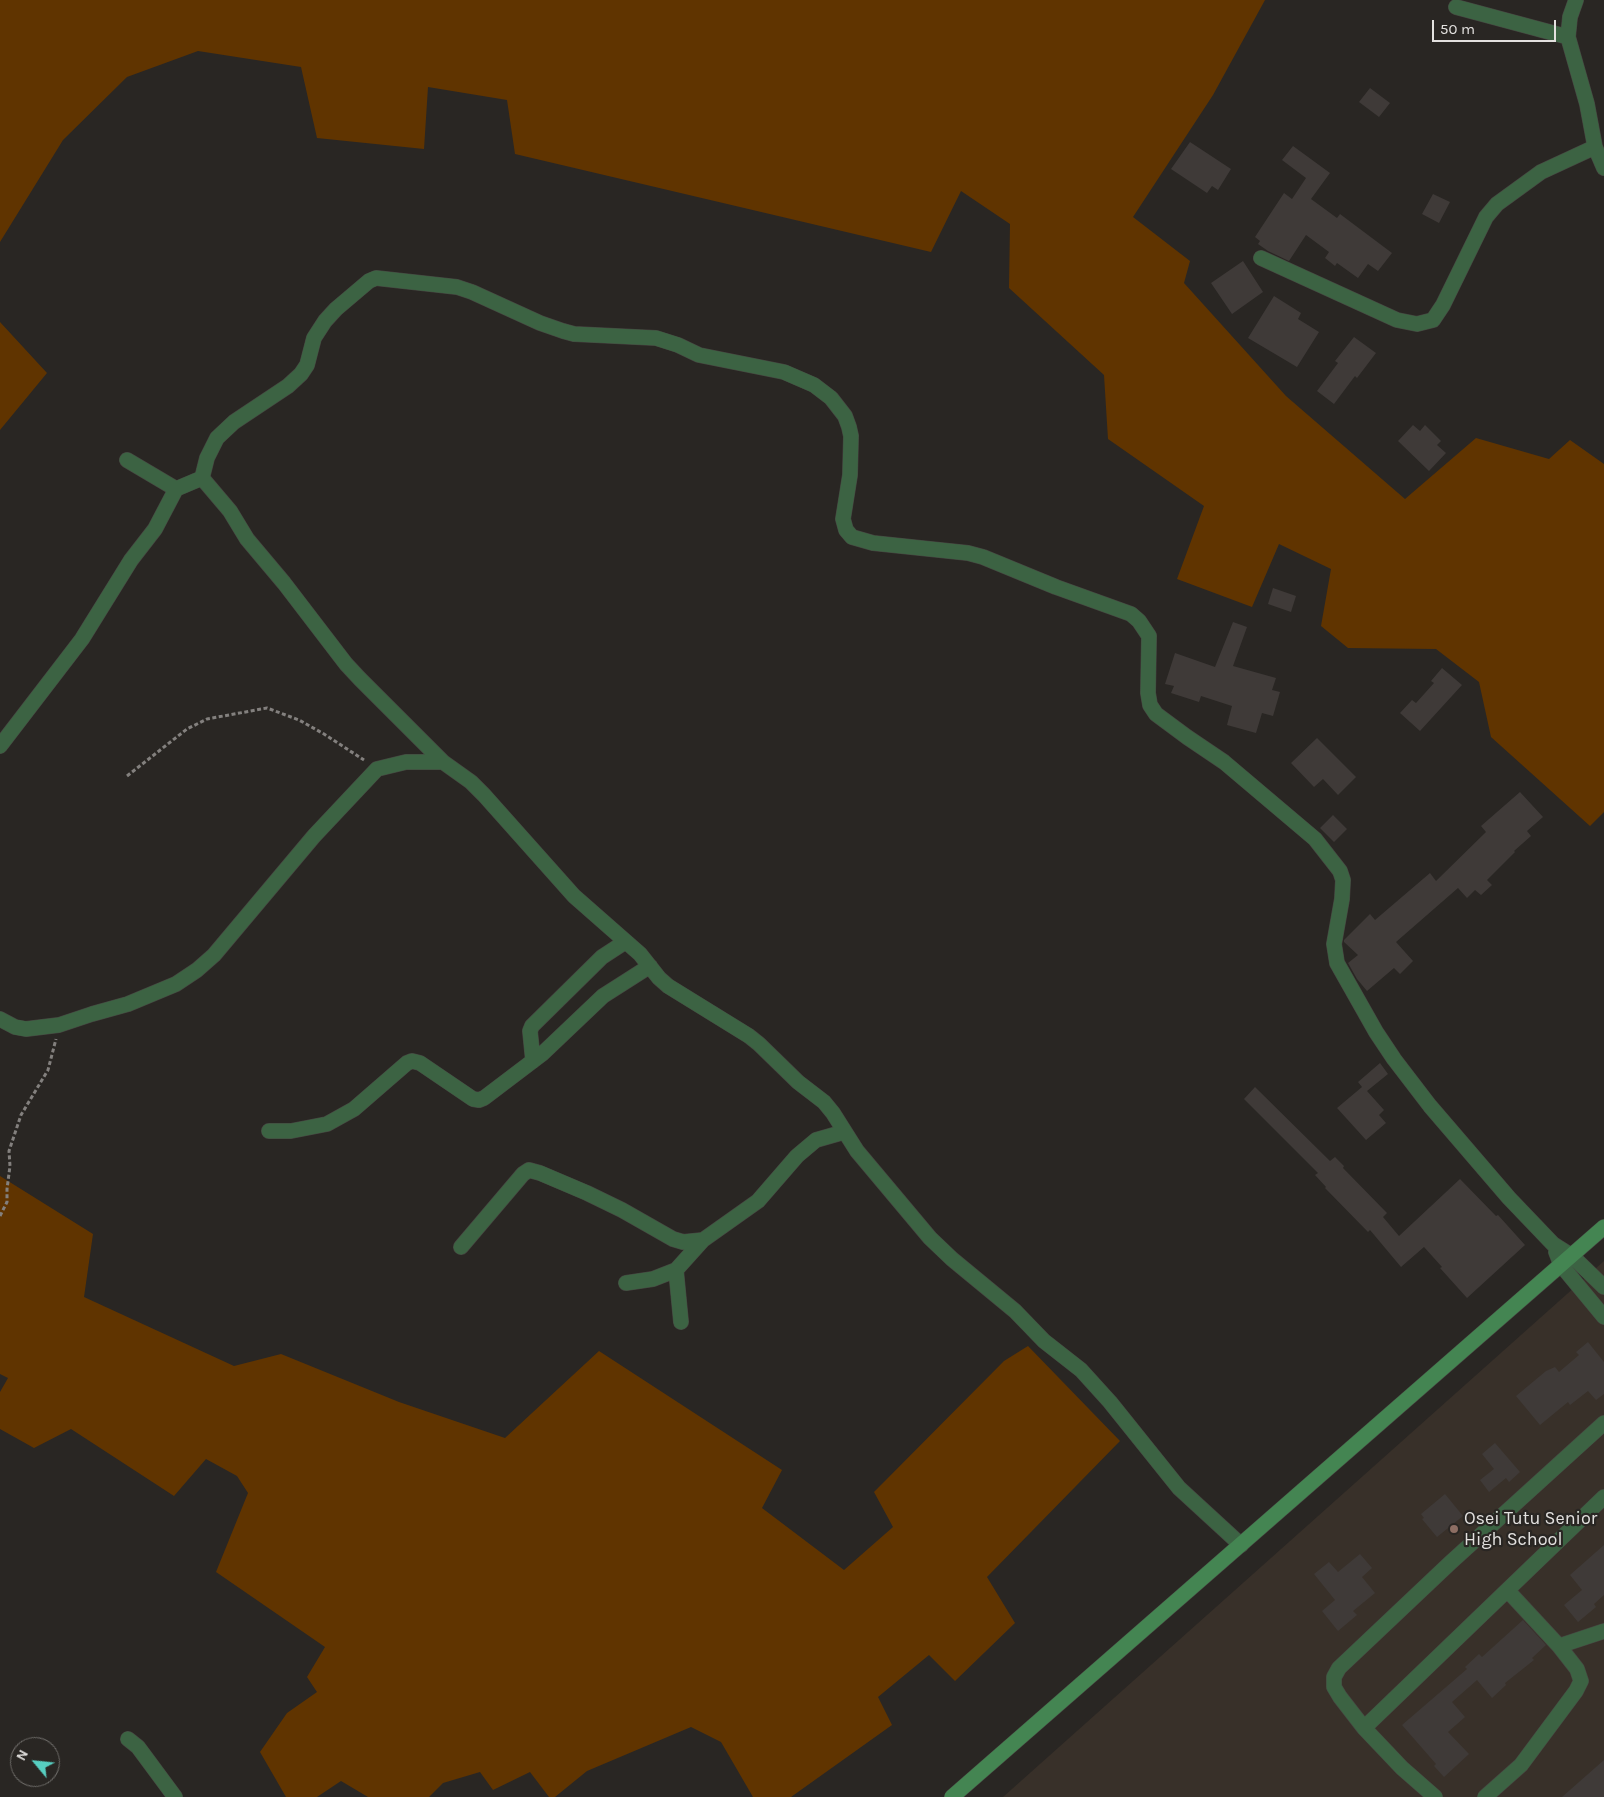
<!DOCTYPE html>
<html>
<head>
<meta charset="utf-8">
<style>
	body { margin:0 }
	#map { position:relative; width:1604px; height:1797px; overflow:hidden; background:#292623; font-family:Karla,sans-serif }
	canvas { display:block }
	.north { position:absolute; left:10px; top:1737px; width:50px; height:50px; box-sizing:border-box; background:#292623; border:1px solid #73716e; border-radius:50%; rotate:298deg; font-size:14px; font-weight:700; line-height:20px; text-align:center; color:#e3e1df }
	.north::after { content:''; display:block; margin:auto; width:18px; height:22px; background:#57cec1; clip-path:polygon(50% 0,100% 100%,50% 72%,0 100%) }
	.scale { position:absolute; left:1432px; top:20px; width:124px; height:22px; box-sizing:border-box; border:2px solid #e3e1df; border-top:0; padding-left:6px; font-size:15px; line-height:18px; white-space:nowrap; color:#e3e1df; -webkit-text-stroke:4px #292623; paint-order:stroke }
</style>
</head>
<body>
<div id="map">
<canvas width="1604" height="1797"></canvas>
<div class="north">N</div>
<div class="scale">50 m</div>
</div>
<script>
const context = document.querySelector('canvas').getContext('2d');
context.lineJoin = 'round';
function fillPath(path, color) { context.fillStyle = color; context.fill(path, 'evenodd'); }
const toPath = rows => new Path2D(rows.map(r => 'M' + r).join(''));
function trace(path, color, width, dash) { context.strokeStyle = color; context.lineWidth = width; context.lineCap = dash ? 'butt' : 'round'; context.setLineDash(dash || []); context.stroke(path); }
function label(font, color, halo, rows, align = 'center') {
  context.font = font + ' Karla,sans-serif'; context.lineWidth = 4.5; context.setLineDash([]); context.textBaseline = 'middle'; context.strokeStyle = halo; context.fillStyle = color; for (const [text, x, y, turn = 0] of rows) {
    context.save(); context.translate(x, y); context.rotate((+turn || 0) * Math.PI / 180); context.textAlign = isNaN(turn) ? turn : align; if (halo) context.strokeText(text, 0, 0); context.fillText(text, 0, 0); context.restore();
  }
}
const built = toPath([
	[1604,1261,1604,1797,1003,1797]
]);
const green = toPath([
	[0,0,1265,0,1213,95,1133,217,1190,261,1184,283,1286,396,1405,499,1476,438,1549,459,1570,440,1604,464,1604,812,1590,826,1491,737,1479,682,1436,649,1348,648,1321,626,1331,569,1279,544,1252,607,1177,579,1204,506,1108,439,1104,375,1009,288,1010,224,961,191,931,252,515,154,507,100,428,87,424,149,317,138,301,67,198,51,127,77,63,140,0,242],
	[0,322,47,373,0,430],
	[0,1176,93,1234,84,1297,234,1366,281,1354,399,1402,505,1438,599,1351,782,1470,762,1508,844,1570,893,1527,874,1492,1004,1361,1028,1346,1120,1441,987,1577,1015,1623,955,1681,929,1655,878,1697,892,1725,791,1797,753,1797,721,1742,691,1727,587,1771,555,1797,549,1797,530,1772,493,1790,480,1772,443,1783,429,1797,368,1797,341,1781,317,1797,286,1797,260,1752,287,1713,317,1692,307,1677,325,1647,216,1572,248,1493,237,1476,206,1459,174,1496,71,1429,34,1448,0,1429,0,1392,8,1378,0,1374]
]);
const building = toPath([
	[1370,88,1390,103,1379,117,1359,102],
	[1190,142,1231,169,1218,190,1212,186,1207,193,1171,169],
	[1293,146,1330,173,1311,199,1337,218,1340,214,1392,253,1378,271,1368,264,1358,278,1337,263,1335,266,1325,258,1329,252,1306,235,1289,261,1268,251,1258,244,1260,241,1255,237,1284,193,1292,199,1306,178,1282,160],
	[1433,194,1450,202,1439,223,1422,214],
	[1243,261,1263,292,1232,314,1211,283],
	[1274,296,1301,313,1298,319,1319,332,1297,367,1248,338],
	[1354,337,1376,353,1357,378,1355,376,1334,404,1317,391,1338,363,1335,361],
	[1413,425,1420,431,1425,425,1441,441,1437,445,1446,453,1429,471,1398,441],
	[1273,588,1296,596,1291,612,1268,604],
	[1233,622,1247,627,1233,666,1276,678,1272,690,1280,692,1273,716,1262,713,1256,733,1227,725,1232,706,1201,696,1199,702,1171,693,1174,686,1165,684,1175,653,1215,667],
	[1442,668,1462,685,1420,731,1400,713,1412,700,1416,703,1434,683,1431,681],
	[1317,738,1356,777,1338,795,1323,779,1314,787,1291,763],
	[1520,792,1543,817,1527,831,1531,836,1514,851,1515,852,1487,880,1492,885,1481,895,1475,890,1467,898,1458,888,1396,942,1413,961,1400,974,1394,968,1367,991,1357,979,1348,963,1358,955,1344,942,1344,940,1370,914,1375,920,1430,873,1436,881,1486,832,1481,826],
	[1333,815,1347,829,1334,842,1320,828],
	[1380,1063,1388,1074,1367,1091,1384,1110,1379,1115,1386,1123,1366,1140,1337,1108,1362,1087,1358,1082],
	[1255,1087,1330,1161,1335,1157,1344,1166,1343,1168,1387,1213,1383,1217,1399,1236,1460,1179,1496,1216,1498,1215,1525,1245,1467,1298,1440,1268,1442,1267,1424,1247,1401,1267,1370,1230,1368,1232,1325,1188,1326,1187,1315,1175,1318,1173,1244,1099],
	[1588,1342,1604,1362,1604,1394,1596,1400,1588,1391,1570,1405,1568,1402,1540,1425,1516,1396,1546,1371,1555,1367,1559,1372,1579,1355,1576,1352],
	[1495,1443,1520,1472,1509,1482,1506,1478,1489,1492,1480,1480,1494,1469,1482,1454],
	[1445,1494,1463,1516,1437,1537,1422,1519,1424,1518,1421,1514],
	[1604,1545,1604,1595,1594,1604,1596,1607,1578,1622,1564,1605,1582,1590,1570,1575],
	[1360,1554,1372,1568,1362,1577,1375,1593,1353,1611,1357,1615,1338,1631,1322,1611,1335,1600,1314,1574,1329,1562,1338,1572],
	[1523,1620,1546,1645,1532,1658,1534,1660,1505,1683,1506,1685,1492,1698,1477,1680,1452,1702,1465,1717,1448,1732,1469,1754,1444,1777,1434,1766,1436,1764,1402,1725,1467,1669,1465,1667,1479,1654,1482,1657],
	[1604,1760,1604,1797,1562,1797]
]);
const path = toPath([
	[127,776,187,729,207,719,267,708,299,720,324,734,364,760],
	[0,1216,7,1202,7,1189,10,1166,9,1151,21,1115,48,1070,56,1039]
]);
const street = toPath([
	[1576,0,1570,17,1568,37,1587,104,1595,147,1604,168],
	[1456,7,1568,37],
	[1261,258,1397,320,1417,324,1433,320,1443,305,1486,217,1497,204,1541,172,1595,147],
	[127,460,176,489,202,478],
	[202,478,207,458,217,438,234,422,288,386,301,374,307,365,314,338,325,321,336,309,369,281,376,278,457,287,472,292,540,323,563,331,574,334,656,338,678,345,699,355,784,372,814,385,831,398,845,416,849,427,851,436,850,475,843,519,846,530,852,537,873,543,968,553,983,557,1056,587,1131,614,1139,621,1149,636,1148,693,1150,705,1156,714,1187,737,1224,762,1315,839,1340,871,1343,880,1342,899,1334,944,1337,963,1376,1032,1394,1059,1430,1106,1509,1198,1553,1244,1572,1256,1604,1287],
	[202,478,230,511,247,539,284,583,346,664,360,679,443,762,471,782,484,795,574,896,640,954,659,978,668,986,749,1036,759,1044,798,1082,824,1102,833,1113,857,1151,930,1238,952,1259,1015,1311,1044,1341,1081,1370,1110,1402,1179,1488,1241,1545],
	[0,746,82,639,131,560,155,529,176,489],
	[0,1019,15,1027,26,1029,59,1025,92,1014,128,1004,176,984,197,970,214,955,314,836,377,769,406,762,443,762],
	[533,1061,530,1031,532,1026,602,957,625,942],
	[269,1131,291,1131,327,1124,354,1109,407,1063,412,1061,420,1063,473,1099,479,1100,484,1098,542,1054,603,996,650,966],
	[461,1247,523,1174,529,1170,540,1173,587,1193,622,1210,673,1239,683,1242,703,1240,758,1201,797,1156,816,1140,844,1132],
	[1556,1252,1561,1265,1604,1317],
	[676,1270,681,1322],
	[626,1283,653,1279,676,1270,703,1240],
	[1559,1646,1604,1631],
	[1364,1728,1604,1497],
	[128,1739,138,1747,175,1797],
	[1435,1797,1402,1768,1364,1728,1340,1697,1334,1687,1334,1677,1339,1668,1450,1563,1604,1423],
	[1485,1797,1521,1765,1576,1691,1581,1681,1577,1669,1559,1646,1508,1591]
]);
const secondary = toPath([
	[952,1797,1604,1227]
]);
const markers = [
	[1454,1529,5,"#8d6e63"]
];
const poiNames = [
	["Osei Tutu Senior",1464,1519],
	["High School",1464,1540]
];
fillPath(built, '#383029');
fillPath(green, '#603400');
fillPath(building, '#3f3a38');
trace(street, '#474441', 16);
trace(secondary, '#474441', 16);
trace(path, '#83807e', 3, [4, 2.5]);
trace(street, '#3c6343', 15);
trace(secondary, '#448552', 15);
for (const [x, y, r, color] of markers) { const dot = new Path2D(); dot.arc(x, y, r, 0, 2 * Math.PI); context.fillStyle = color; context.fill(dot); trace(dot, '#292623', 2); }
label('18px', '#e3e1df', '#292623', poiNames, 'left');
</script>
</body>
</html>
